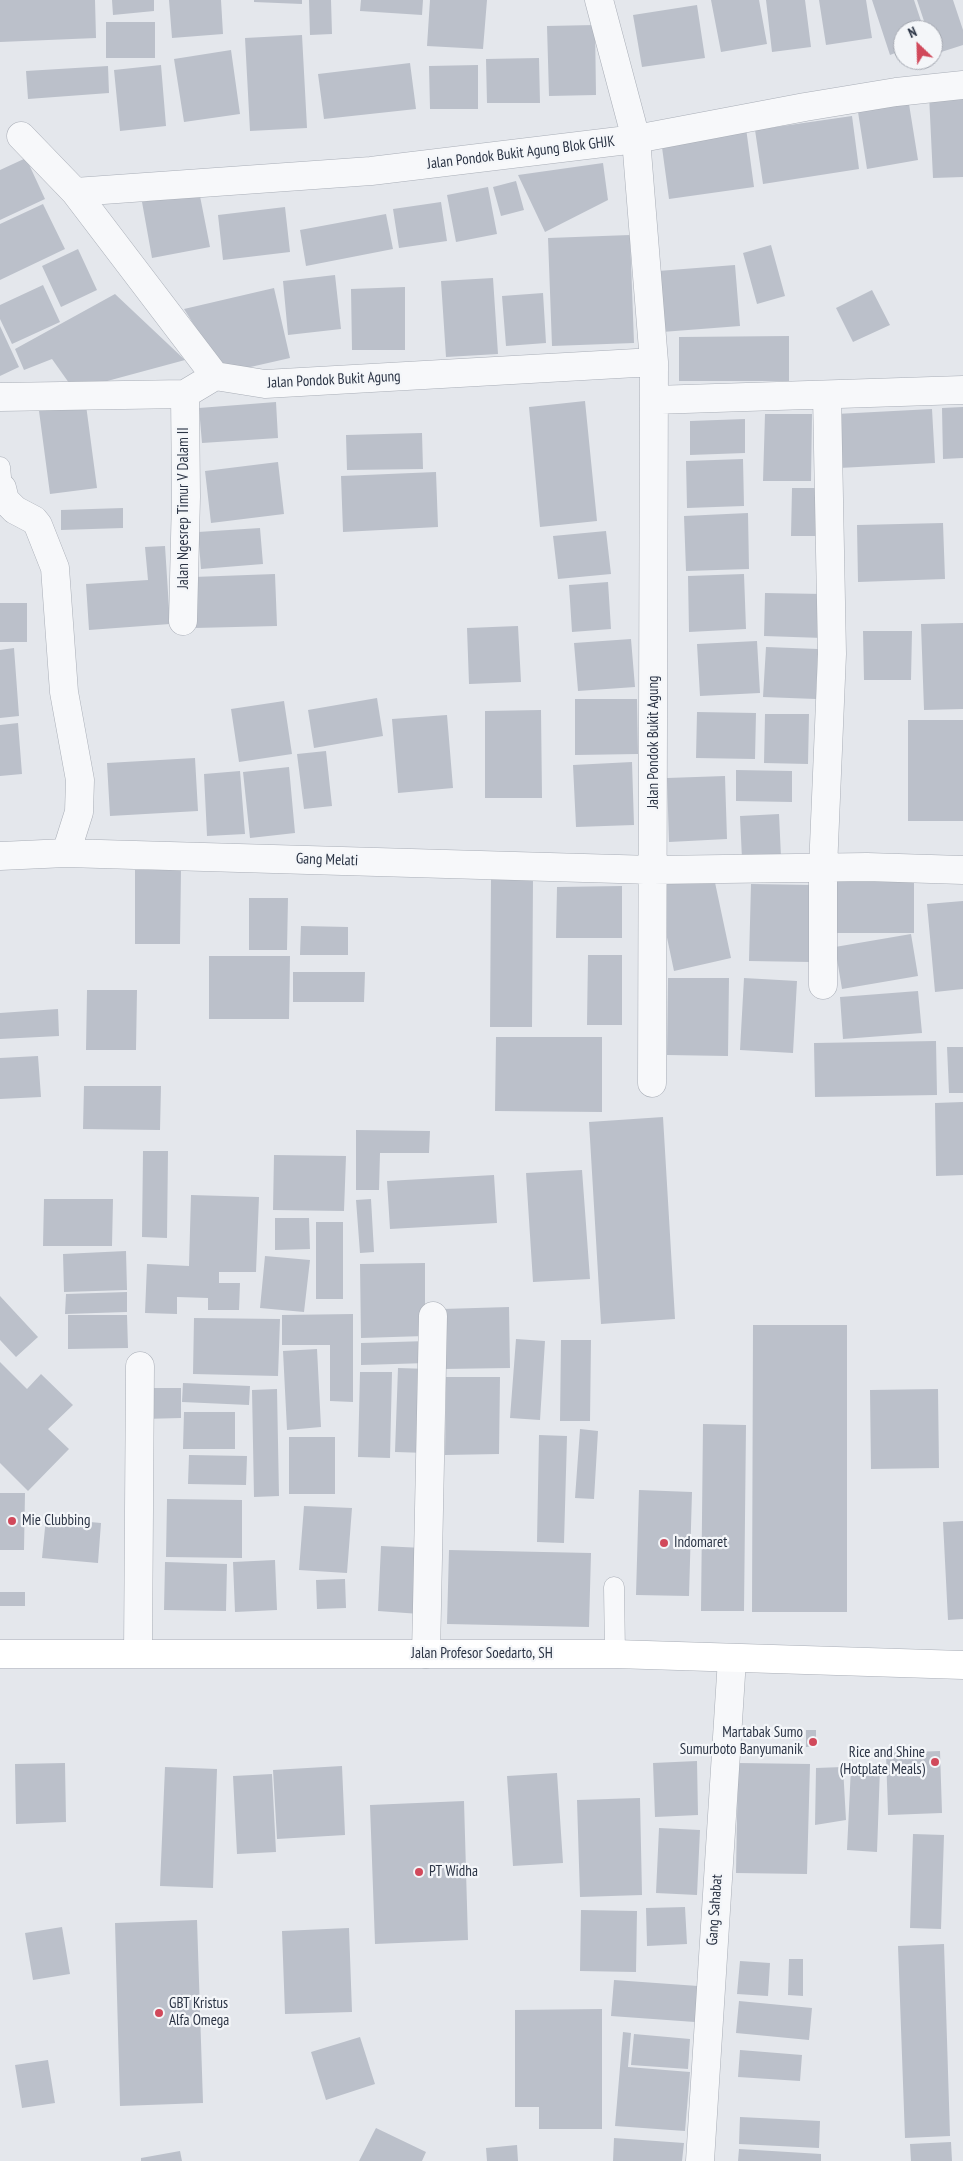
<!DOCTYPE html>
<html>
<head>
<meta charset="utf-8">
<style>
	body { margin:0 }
	#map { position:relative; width:963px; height:2161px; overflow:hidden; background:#e4e7ec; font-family:"PT Sans Narrow",sans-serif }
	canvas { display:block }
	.north { position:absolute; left:893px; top:20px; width:50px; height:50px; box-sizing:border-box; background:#f4f6f9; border:1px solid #a4a8b1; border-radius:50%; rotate:336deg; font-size:14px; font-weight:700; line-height:20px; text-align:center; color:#2b3445 }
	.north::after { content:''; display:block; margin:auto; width:18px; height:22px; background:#d1495b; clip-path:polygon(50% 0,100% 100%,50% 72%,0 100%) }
</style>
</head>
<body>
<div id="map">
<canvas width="963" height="2161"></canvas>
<div class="north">N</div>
</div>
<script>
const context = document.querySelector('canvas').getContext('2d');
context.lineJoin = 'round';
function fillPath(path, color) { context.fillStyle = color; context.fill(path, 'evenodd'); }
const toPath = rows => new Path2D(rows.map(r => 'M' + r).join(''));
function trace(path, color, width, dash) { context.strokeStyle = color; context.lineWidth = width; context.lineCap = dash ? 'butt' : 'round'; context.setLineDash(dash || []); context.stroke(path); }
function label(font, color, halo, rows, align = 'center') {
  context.font = font + ' "PT Sans Narrow",sans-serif'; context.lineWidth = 4.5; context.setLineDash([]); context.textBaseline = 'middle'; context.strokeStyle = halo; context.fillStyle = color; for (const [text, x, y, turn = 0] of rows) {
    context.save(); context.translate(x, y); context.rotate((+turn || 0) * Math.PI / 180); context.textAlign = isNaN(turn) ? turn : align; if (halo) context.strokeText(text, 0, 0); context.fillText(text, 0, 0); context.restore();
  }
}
const building = toPath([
	[0,0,95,0,96,38,0,42],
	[112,0,154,0,154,11,113,15],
	[169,0,221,0,223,34,172,38],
	[254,0,302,0,302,4,254,2],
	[309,0,331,0,332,34,310,35],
	[361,0,423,0,422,15,360,11],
	[430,0,487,0,483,49,427,46],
	[711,0,759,0,767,44,721,52],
	[766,0,805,0,811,47,772,52],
	[819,0,866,0,872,38,826,45],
	[872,0,914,0,924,30,903,30,903,50,890,55],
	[917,0,953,0,963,30,963,45,935,54,933,48,933,30,927,30],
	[697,5,705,58,642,67,633,15],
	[106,22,155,22,155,58,106,58],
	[595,25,596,95,549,96,547,26],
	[302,35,307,128,250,131,245,38],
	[231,50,240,114,184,122,174,59],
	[539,58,540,103,487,103,486,59],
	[410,63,416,109,324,119,318,74],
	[161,65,166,126,120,131,114,70],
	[478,65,478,109,430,109,429,66],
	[108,66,109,93,28,99,26,71],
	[963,94,963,177,933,178,929,95],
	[909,104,918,160,867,169,858,112],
	[852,116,859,169,763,184,755,130],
	[746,128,754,187,669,199,661,140],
	[26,158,45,199,0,220,0,170],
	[603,163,608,200,545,232,518,175],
	[516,181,524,210,501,216,493,187],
	[488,187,497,234,456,242,447,195],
	[199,191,210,247,152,258,142,202],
	[441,202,447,241,399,248,393,209],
	[43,204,65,249,0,280,0,224],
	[285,207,290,252,223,260,218,215],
	[386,214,393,249,306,266,300,230],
	[630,235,634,343,552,346,548,238],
	[771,245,785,296,757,304,743,253],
	[78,249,97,290,61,307,42,266],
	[735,265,740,326,662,332,658,271],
	[335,275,341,329,288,335,283,281],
	[493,278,498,354,446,357,441,281],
	[43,285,60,322,12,344,0,319,0,305],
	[405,287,405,350,352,350,351,289],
	[274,288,290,358,224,373,184,309],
	[872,290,890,325,853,342,836,308],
	[543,293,546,343,506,346,502,296],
	[115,294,185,360,74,390,52,359,24,370,15,349],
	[0,326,19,367,0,376],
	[789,336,789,381,679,381,679,337],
	[585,401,597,521,540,527,529,407],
	[276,402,278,438,202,443,199,408],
	[86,405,97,488,50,494,39,411],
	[963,407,963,458,943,459,942,408],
	[932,409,935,463,839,468,836,414],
	[765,414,812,414,811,481,763,481],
	[745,419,745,453,690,455,690,421],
	[422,433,423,469,347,470,346,435],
	[743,459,744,506,687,508,686,461],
	[278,462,284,514,211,523,205,471],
	[436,472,438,527,343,532,341,476],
	[792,488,821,488,820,536,791,536],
	[123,508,123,528,61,530,61,510],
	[748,513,749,569,686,571,684,516],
	[943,523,945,579,858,582,857,525],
	[260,528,263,564,201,569,198,532],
	[606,531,611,574,558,579,553,536],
	[165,546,170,624,89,630,86,584,148,580,145,547],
	[275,574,277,626,194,628,193,577],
	[744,574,746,629,689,632,688,576],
	[608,582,611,629,572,632,569,585],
	[765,593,824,594,823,638,764,636],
	[0,603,27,603,27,642,0,642],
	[963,623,963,709,924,710,921,624],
	[518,626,521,682,469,684,467,628],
	[863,631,912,631,911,680,864,680],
	[631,639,635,687,578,691,574,643],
	[757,641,760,693,700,696,697,644],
	[766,647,818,649,816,699,763,697],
	[14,648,19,716,0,718,0,650],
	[377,698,383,736,314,748,308,710],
	[575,699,637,699,638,754,575,755],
	[284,701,292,754,239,762,231,709],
	[541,710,542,798,485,798,485,711],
	[697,712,756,713,755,759,696,758],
	[765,714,809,714,808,764,764,763],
	[447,715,453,788,398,793,392,719],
	[908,720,963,720,963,821,908,821],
	[18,723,22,774,0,776,0,725],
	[326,751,332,806,304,809,297,754],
	[195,758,198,811,110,816,107,763],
	[632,762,634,825,576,827,573,765],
	[289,767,295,833,250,838,243,772],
	[736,770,792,771,792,802,736,801],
	[240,771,245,834,207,836,204,774],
	[725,776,727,839,669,842,667,778],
	[779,814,781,857,742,859,740,816],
	[135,870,181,870,180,944,135,944],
	[713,873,731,958,674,971,656,885],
	[835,878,914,879,914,933,834,933],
	[491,879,533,879,532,1027,490,1027],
	[751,884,812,885,811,962,749,961],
	[622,886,622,938,556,938,557,887],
	[249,898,288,898,287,950,249,950],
	[963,901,963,989,935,992,927,904],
	[301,926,348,927,348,955,300,955],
	[911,934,918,976,842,989,835,947],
	[588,955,622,955,622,1025,587,1025],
	[209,956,290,956,289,1019,209,1019],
	[293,972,365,972,364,1002,293,1002],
	[668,978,729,978,728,1056,667,1055],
	[744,978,797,981,793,1053,740,1050],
	[87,990,137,990,136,1050,86,1050],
	[918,991,922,1033,843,1039,840,997],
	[58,1009,59,1036,0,1039,0,1013],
	[496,1037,602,1037,602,1112,495,1111],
	[936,1041,937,1095,815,1097,814,1043],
	[947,1047,963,1047,963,1093,949,1093],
	[38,1056,41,1097,0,1099,0,1058],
	[84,1086,161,1086,160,1130,83,1129],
	[963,1102,963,1175,936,1176,935,1103],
	[663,1117,675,1319,601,1324,589,1122],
	[356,1130,430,1131,429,1153,380,1153,379,1190,356,1190],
	[143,1151,168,1151,167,1238,142,1237],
	[274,1155,346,1156,344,1211,273,1210],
	[582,1170,590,1279,533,1282,526,1173],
	[494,1175,497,1223,390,1229,387,1181],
	[191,1195,259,1197,256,1272,219,1272,219,1283,240,1283,239,1310,208,1310,208,1298,177,1297,177,1314,145,1313,147,1264,189,1266],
	[44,1199,113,1199,112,1246,43,1246],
	[371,1199,374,1252,360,1253,356,1200],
	[275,1218,309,1218,310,1249,275,1250],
	[316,1222,343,1222,343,1299,316,1299],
	[126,1251,127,1290,64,1292,63,1254],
	[265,1256,310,1260,304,1312,260,1308],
	[425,1263,425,1336,361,1338,360,1264],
	[127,1292,127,1312,65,1314,66,1294],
	[0,1296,38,1337,16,1357,0,1340],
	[509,1307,510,1368,443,1369,442,1309],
	[353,1314,353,1402,330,1401,330,1345,282,1345,282,1315],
	[68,1315,127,1315,128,1348,68,1349],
	[194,1318,280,1319,278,1376,193,1374],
	[753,1325,847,1325,847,1612,752,1612],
	[516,1339,545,1341,540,1420,510,1418],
	[561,1340,591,1340,590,1421,560,1421],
	[428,1341,428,1363,361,1365,361,1343],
	[317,1349,321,1427,287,1430,283,1351],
	[0,1362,27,1389,41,1374,73,1405,48,1429,69,1449,28,1491,0,1463],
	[398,1368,430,1369,427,1453,395,1452],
	[360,1372,392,1372,390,1458,358,1457],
	[446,1377,500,1377,499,1454,445,1455],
	[183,1383,250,1386,249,1405,182,1402],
	[143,1388,181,1388,181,1418,143,1419],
	[277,1389,279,1496,254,1497,252,1390],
	[938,1389,939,1468,871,1469,870,1390],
	[184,1412,235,1412,235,1449,183,1449],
	[703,1424,746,1425,744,1611,701,1611],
	[580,1429,598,1431,594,1499,575,1498],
	[539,1435,567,1436,564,1543,537,1542],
	[289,1437,335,1437,335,1494,289,1494],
	[189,1455,247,1456,246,1485,188,1484],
	[639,1490,692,1492,689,1596,636,1595],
	[0,1493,25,1493,24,1550,0,1550],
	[167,1499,242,1500,242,1558,166,1557],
	[304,1506,352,1508,347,1573,299,1570],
	[46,1518,101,1523,98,1563,42,1558],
	[963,1521,963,1619,948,1620,943,1522],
	[381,1546,424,1548,420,1614,378,1611],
	[449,1550,591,1553,589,1627,447,1624],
	[275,1560,277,1610,235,1612,233,1562],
	[165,1562,227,1564,226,1611,164,1610],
	[345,1579,346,1608,317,1609,316,1580],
	[0,1592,25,1592,25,1606,0,1606],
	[806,1730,816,1730,816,1746,806,1747],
	[940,1751,942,1813,888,1815,886,1753],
	[697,1761,698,1815,655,1817,653,1763],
	[65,1763,66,1822,16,1824,15,1764],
	[738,1763,810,1764,807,1874,736,1873],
	[342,1766,345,1835,277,1839,273,1770],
	[165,1767,217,1769,213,1888,160,1886],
	[843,1767,846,1820,815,1825,816,1768],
	[851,1767,880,1768,877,1852,847,1850],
	[557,1773,563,1863,513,1866,507,1776],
	[272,1774,276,1852,237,1854,233,1776],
	[640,1798,642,1895,580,1897,577,1800],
	[464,1801,468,1940,375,1944,370,1805],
	[659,1828,700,1830,697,1895,656,1893],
	[913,1834,944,1835,941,1929,910,1928],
	[685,1907,687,1944,647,1946,646,1908],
	[581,1910,637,1911,636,1972,580,1971],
	[197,1920,203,2103,120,2106,115,1923],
	[62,1927,70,1974,33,1980,25,1933],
	[349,1928,352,2012,285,2014,282,1931],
	[944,1944,950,2136,905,2138,898,1946],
	[789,1959,803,1959,803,1996,788,1995],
	[740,1961,770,1963,768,1996,737,1994],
	[614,1980,698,1986,695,2022,611,2016],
	[739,2001,812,2008,809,2040,736,2033],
	[602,2009,602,2129,539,2129,539,2107,515,2107,515,2010],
	[623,2032,631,2033,628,2067,690,2072,685,2131,615,2126],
	[634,2034,690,2039,688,2069,631,2065],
	[360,2037,375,2084,326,2100,311,2052],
	[740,2050,802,2055,800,2081,738,2077],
	[48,2060,55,2103,22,2108,15,2065],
	[740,2117,820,2121,819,2148,739,2144],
	[376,2128,426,2152,422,2161,359,2161],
	[614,2138,684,2143,682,2161,613,2161],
	[951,2142,952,2161,911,2161,910,2144],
	[517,2145,518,2161,487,2161,486,2148],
	[739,2149,821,2154,821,2161,738,2161],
	[180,2151,182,2161,141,2161,141,2158]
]);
const service = toPath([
	[0,467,2,488],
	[614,1587,615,1654]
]);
const minor = toPath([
	[599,0,636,139,654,362,652,1083],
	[21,136,75,192,215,376,265,384,654,362],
	[75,192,371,171,636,139,805,107,896,92,963,85],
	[0,397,185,394],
	[654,400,963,390],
	[2,488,5,500,15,510,34,520,38,525,55,568,64,692,80,780,79,812,66,853],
	[183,621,186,497,185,394,215,376],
	[0,856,66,853,653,870,867,867,963,870],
	[823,985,823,869,832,654,827,396],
	[138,1653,140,1366],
	[426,1654,433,1316],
	[700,2161,732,1659]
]);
const secondary = toPath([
	[0,1654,615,1654,963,1665]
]);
const markers = [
	[12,1521,5,"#d1495b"],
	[664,1543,5,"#d1495b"],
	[813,1742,5,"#d1495b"],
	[935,1762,5,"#d1495b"],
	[419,1872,5,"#d1495b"],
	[159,2013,5,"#d1495b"]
];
const streetNames = [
	["Jalan Pondok Bukit Agung Blok GHJK",521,153,-7],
	["Jalan Pondok Bukit Agung",334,380,-3],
	["Jalan Ngesrep Timur V Dalam II",184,508,-90],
	["Jalan Pondok Bukit Agung",654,742,-90],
	["Gang Melati",327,860,2],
	["Jalan Profesor Soedarto, SH",482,1654],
	["Gang Sahabat",715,1910,-86]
];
const poiNames = [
	["Mie Clubbing",22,1521],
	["Indomaret",674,1543],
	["Martabak Sumo",803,1733,"right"],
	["Sumurboto Banyumanik",803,1750,"right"],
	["Rice and Shine",925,1753,"right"],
	["(Hotplate Meals)",925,1770,"right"],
	["PT Widha",429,1872],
	["GBT Kristus",169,2004],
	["Alfa Omega",169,2021]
];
fillPath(building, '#bbc0ca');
trace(service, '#a9aeb7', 21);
trace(minor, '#a9aeb7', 29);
trace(secondary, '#a9aeb7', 29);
trace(service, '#f7f8fa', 20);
trace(minor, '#f7f8fa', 28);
trace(secondary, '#fff', 28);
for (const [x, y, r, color] of markers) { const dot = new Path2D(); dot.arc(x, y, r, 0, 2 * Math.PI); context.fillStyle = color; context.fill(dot); trace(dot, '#f4f6f9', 2); }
label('15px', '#2b3445', '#f4f6f9', streetNames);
label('15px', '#2b3445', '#f4f6f9', poiNames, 'left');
</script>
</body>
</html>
